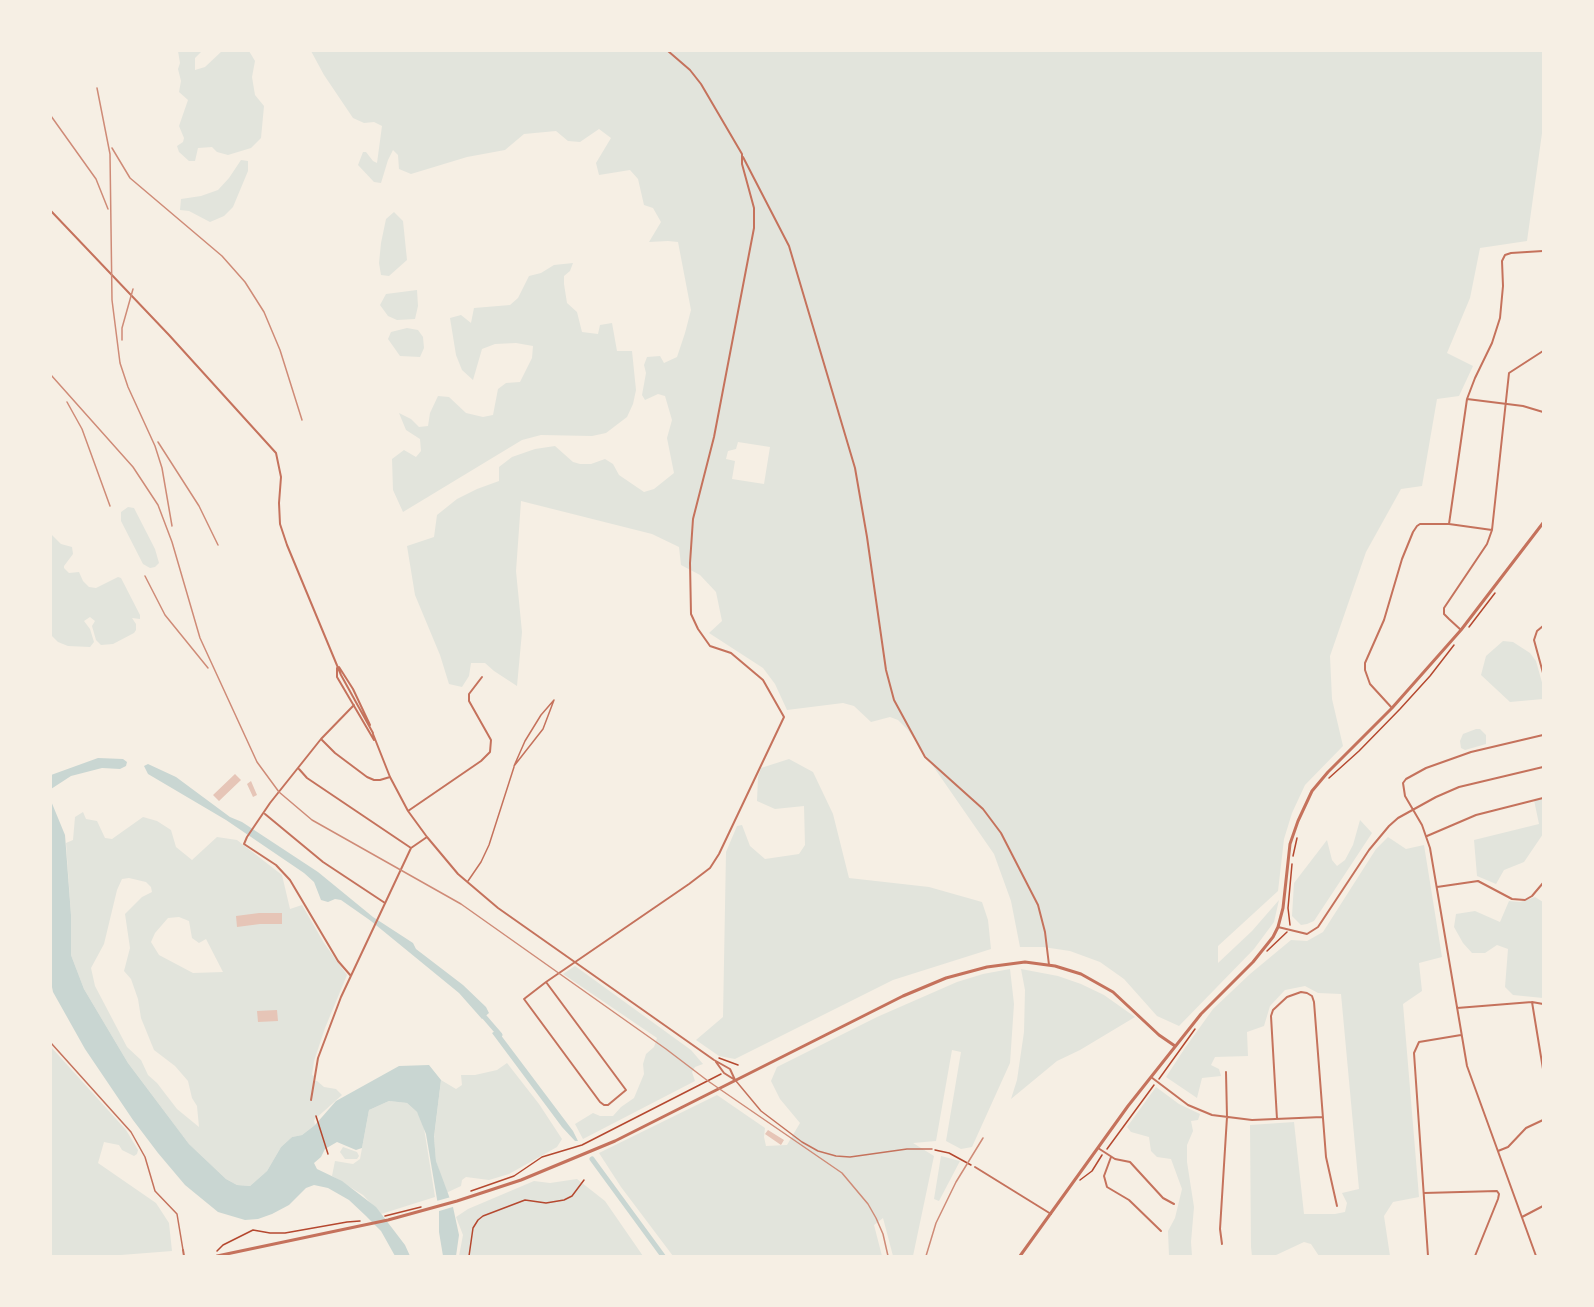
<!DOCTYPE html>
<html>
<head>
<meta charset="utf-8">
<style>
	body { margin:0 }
	#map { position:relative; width:1594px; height:1307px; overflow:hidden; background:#f6efe4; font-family:"Alegreya Sans",sans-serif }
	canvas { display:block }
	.frame { position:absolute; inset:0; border:52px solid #f6efe4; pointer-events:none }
</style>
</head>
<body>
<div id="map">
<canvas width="1594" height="1307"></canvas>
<div class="frame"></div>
</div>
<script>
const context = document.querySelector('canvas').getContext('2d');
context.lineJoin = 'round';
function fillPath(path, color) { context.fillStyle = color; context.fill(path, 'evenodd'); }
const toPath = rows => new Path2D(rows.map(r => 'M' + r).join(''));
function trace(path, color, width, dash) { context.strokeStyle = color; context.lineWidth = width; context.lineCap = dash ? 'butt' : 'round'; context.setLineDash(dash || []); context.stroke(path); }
const green = toPath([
	[178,51,202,51,195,58,195,70,205,67,222,51,249,51,255,61,252,77,255,95,264,106,261,138,251,148,228,155,217,152,212,147,198,148,195,161,189,161,179,152,177,146,183,142,184,138,179,126,188,100,179,92,181,81,178,69,180,63],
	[311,51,1543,51,1543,126,1527,241,1480,248,1470,298,1447,353,1473,366,1459,396,1437,399,1422,486,1401,489,1366,552,1330,656,1332,699,1343,746,1305,785,1292,813,1284,839,1278,891,1218,946,1218,963,1252,931,1279,900,1274,922,1254,949,1179,1026,1157,1016,1124,979,1100,962,1070,951,1043,947,1020,947,1011,901,994,854,908,730,898,720,890,717,871,722,854,706,843,703,787,710,775,684,763,668,709,633,722,621,716,592,700,575,681,565,679,547,652,534,521,501,516,571,522,632,517,686,494,671,485,663,471,663,469,676,462,687,449,684,440,655,415,595,407,546,434,537,437,515,457,499,477,489,499,481,499,467,512,457,535,449,555,446,573,462,580,464,591,464,605,459,613,464,619,475,644,492,654,489,674,473,667,438,672,420,665,396,658,394,645,400,642,395,646,373,644,365,647,357,660,356,664,363,677,357,685,333,691,310,678,242,668,241,649,242,661,222,653,208,644,205,638,179,630,170,599,175,596,163,611,138,599,129,580,142,568,141,556,131,524,134,505,150,467,157,411,174,399,169,398,155,393,150,388,160,381,183,374,182,358,165,363,152,366,152,373,161,377,163,382,126,374,122,364,123,353,118,324,75],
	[738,442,770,447,764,484,732,479,735,461,726,459,728,451,736,449],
	[241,160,248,161,248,171,233,207,224,216,210,222,189,211,180,210,181,199,201,196,218,190,229,178],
	[394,212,403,221,407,260,389,276,381,275,379,263,381,243,386,219],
	[573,263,570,271,564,276,564,284,567,303,577,312,582,332,598,334,600,325,612,323,617,351,632,351,636,390,633,404,627,417,606,433,592,436,541,435,522,440,403,512,393,490,392,459,404,450,416,457,421,451,420,439,406,430,399,413,411,419,419,427,428,426,430,413,438,396,449,397,466,413,483,417,493,415,498,389,506,383,520,382,532,358,533,346,516,343,495,344,482,349,473,380,462,370,456,355,450,318,461,315,471,323,474,308,510,305,518,298,529,276,541,273,554,265],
	[417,290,418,306,415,319,397,320,388,316,380,305,386,294],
	[407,328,418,330,423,337,424,348,420,357,400,356,388,339,391,332],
	[128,507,134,508,155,549,159,563,155,567,150,568,143,564,121,521,121,512],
	[52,535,61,544,72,547,73,554,64,566,64,568,69,573,79,572,83,581,89,587,96,588,118,577,121,578,140,615,140,619,132,618,136,624,136,630,134,633,113,644,101,645,96,640,92,626,95,621,90,617,84,621,90,629,94,642,90,647,68,646,58,642,51,635],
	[1503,641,1513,642,1530,653,1536,661,1543,686,1543,699,1510,702,1481,675,1486,656],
	[1476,729,1480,729,1486,735,1486,744,1465,750,1461,748,1460,741,1463,734],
	[789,759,813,772,833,814,849,878,929,887,982,902,988,920,991,949,893,980,735,1059,719,1056,696,1040,723,1017,726,852,737,826,742,825,750,846,765,859,799,854,805,845,804,806,775,809,757,801,758,777,761,768],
	[1543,799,1543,834,1524,862,1504,870,1496,884,1477,876,1474,840,1539,824,1534,800],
	[83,812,86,819,97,821,105,838,112,839,143,817,157,821,171,830,176,847,192,860,217,837,237,840,282,875,290,909,302,905,324,943,347,975,325,1028,314,1061,312,1075,314,1076,313,1081,317,1081,324,1087,336,1089,342,1095,314,1120,315,1125,302,1135,292,1137,281,1147,267,1171,250,1186,237,1185,226,1179,189,1144,128,1063,84,989,71,955,71,915,66,843,73,840,75,817],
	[129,878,146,882,151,887,152,892,142,897,125,914,130,948,124,971,131,979,138,999,141,1018,154,1050,175,1066,188,1081,192,1098,197,1106,199,1127,177,1109,157,1083,148,1075,141,1060,127,1047,95,986,91,968,104,944,117,890,122,879],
	[179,917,189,921,192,938,199,943,206,939,223,972,193,973,159,955,151,942,155,933,168,918],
	[1360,820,1372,833,1314,921,1307,924,1301,925,1292,916,1294,883,1327,840,1332,860,1337,866,1345,860,1353,845],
	[1388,837,1406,849,1424,845,1442,957,1419,963,1422,991,1403,1004,1419,1197,1393,1202,1384,1216,1390,1256,1319,1256,1311,1244,1304,1242,1274,1256,1252,1256,1251,1247,1250,1125,1294,1122,1304,1214,1335,1214,1345,1212,1347,1203,1342,1193,1359,1189,1341,994,1318,993,1305,986,1285,990,1270,1006,1264,1026,1247,1032,1248,1056,1215,1057,1211,1065,1219,1069,1221,1076,1202,1078,1197,1098,1166,1077,1185,1048,1213,1009,1250,974,1291,940,1307,941,1323,932,1376,849],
	[1535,897,1543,902,1543,998,1513,995,1505,987,1508,949,1497,945,1485,953,1472,953,1463,943,1454,927,1456,914,1475,911,1500,922,1509,901,1520,902],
	[575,966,691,1050,703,1064,695,1067,692,1072,695,1081,583,1139,575,1124,593,1113,600,1116,613,1116,621,1107,634,1098,644,1074,643,1064,646,1054,654,1047,657,1038,563,974],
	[1010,969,1014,1004,1010,1063,972,1147,961,1149,946,1141,961,1052,952,1050,936,1141,913,1143,934,1156,913,1256,893,1256,883,1218,874,1225,882,1256,673,1256,621,1187,599,1153,717,1095,765,1128,764,1137,766,1146,787,1145,800,1123,780,1099,771,1081,777,1067,877,1017,957,982,983,974],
	[1021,969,1058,976,1081,984,1104,995,1135,1017,1080,1050,1057,1061,1011,1099,1017,1080,1024,1032,1025,990],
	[51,1047,126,1130,138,1150,137,1154,134,1156,122,1150,119,1145,104,1142,98,1163,156,1203,169,1223,172,1251,108,1256,51,1256],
	[507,1063,539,1104,562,1139,557,1147,509,1174,489,1180,466,1177,462,1180,461,1186,446,1193,436,1161,434,1138,441,1080,456,1089,462,1085,461,1075,475,1075,497,1070],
	[1156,1087,1179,1104,1200,1114,1198,1120,1191,1121,1193,1131,1187,1145,1187,1162,1194,1207,1191,1242,1192,1256,1169,1256,1168,1231,1175,1218,1182,1189,1171,1159,1157,1157,1151,1151,1149,1137,1131,1132,1127,1127],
	[389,1101,407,1103,417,1112,423,1122,435,1197,381,1214,363,1195,332,1176,335,1161,353,1164,360,1159,369,1110],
	[343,1147,357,1152,359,1156,357,1159,345,1159,340,1152],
	[941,1156,960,1161,939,1201,934,1199],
	[577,1179,605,1201,643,1256,459,1256,463,1235,456,1217,468,1209,534,1181,550,1183]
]);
const water = toPath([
	[98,758,123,759,127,762,126,766,120,769,102,768,71,776,51,789,51,775],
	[148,764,176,777,230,817,242,822,318,872,373,917,413,943,416,949,463,985,486,1007,489,1013,482,1019,459,993,371,921,341,900,335,899,328,902,321,900,314,882,304,873,226,820,148,774,144,766],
	[51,801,65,835,71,915,71,955,84,989,128,1063,189,1144,226,1179,237,1185,250,1186,267,1171,281,1147,292,1137,302,1135,315,1125,336,1101,399,1066,429,1065,441,1080,434,1137,436,1161,453,1207,459,1235,456,1256,443,1256,439,1232,439,1211,426,1134,417,1112,407,1103,389,1101,369,1110,362,1148,356,1150,337,1142,325,1149,321,1157,314,1163,317,1169,342,1181,376,1207,405,1245,410,1256,395,1256,381,1231,366,1216,349,1200,328,1188,314,1185,306,1188,289,1205,272,1214,258,1219,245,1220,218,1212,185,1185,158,1153,133,1120,85,1049,53,992,51,982],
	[497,1030,573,1131,578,1141,575,1141,562,1127,492,1033]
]);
const pier = toPath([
	[451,1197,456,1206,436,1212,433,1202]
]);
const canal = toPath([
	[481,1013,500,1035],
	[592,1159,663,1256]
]);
const building = toPath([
	[235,774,241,780,219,801,213,795],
	[251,781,257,795,253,797,247,784],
	[259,913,282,913,282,924,260,924,237,927,236,916],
	[277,1010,278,1021,258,1022,257,1011],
	[768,1130,784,1140,781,1145,765,1134]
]);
const path = toPath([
	[1469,627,1495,593],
	[1329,778,1359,751,1400,709,1430,676,1454,645],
	[1293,856,1297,838],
	[1290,925,1288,908,1292,864],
	[1267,951,1287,932],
	[719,1058,738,1065],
	[1159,1079,1195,1029],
	[316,1116,328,1154],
	[1107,1149,1154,1085],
	[935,1150,949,1153,971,1165],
	[1080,1180,1092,1171,1102,1155],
	[471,1191,514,1176,542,1157,582,1145,721,1074],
	[385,1216,421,1207],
	[217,1251,223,1245,253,1230,270,1233,285,1233,347,1222,360,1221],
	[469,1256,473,1228,478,1220,483,1216,525,1200,546,1203,564,1200,572,1196,584,1180]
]);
const service = toPath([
	[554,700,543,729,514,766,525,741,541,715,554,700],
	[468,881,481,862,489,845,514,767],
	[51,1043,131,1132,145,1157,155,1191,177,1214,183,1250],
	[736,1081,761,1111,802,1142,818,1151,836,1156,850,1157,907,1149,932,1149]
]);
const minor = toPath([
	[743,157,789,246,855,468,867,537,886,670,894,700,925,757,983,809,1001,833,1038,905,1045,932,1049,965],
	[51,211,169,335,276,453,281,477,279,503,280,524,287,545,341,675,373,733],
	[1467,399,1523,406,1543,412],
	[1449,524,1467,399,1475,378,1492,343,1500,318,1503,286,1502,261,1505,255,1511,253,1543,251],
	[1543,626,1537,631,1534,640,1543,673],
	[1461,630,1449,619,1444,614,1444,608,1487,544,1492,530,1509,373,1543,351],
	[339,667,353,689,370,725],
	[337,668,337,677,374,740],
	[1392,708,1370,684,1365,670,1365,663,1384,620,1402,559,1413,532,1417,526,1420,524,1449,524,1492,530],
	[373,734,390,777,408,811,427,837,458,874,498,908,714,1060,730,1069,735,1080],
	[321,739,335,753,367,777,374,780,380,780,390,777],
	[299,769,307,778,411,848],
	[408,811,481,761,490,752,491,740,469,701,469,694,482,677],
	[265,814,323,862,385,903],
	[1427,836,1476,815,1543,798],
	[1437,887,1478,881,1512,899,1525,900,1532,896,1543,883],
	[1278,927,1307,934,1318,927,1369,850,1389,826,1398,818,1436,797,1459,787,1543,767],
	[351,976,338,961,290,880,276,865,244,844,247,837,270,803,321,739,354,705],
	[546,982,626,1090,608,1105,604,1105,600,1102,524,999,546,982,689,884,710,868,719,854,784,717,763,680,731,653,710,646,698,629,691,614,690,563,693,519,714,437,754,228,754,208,742,164,742,154,701,84,690,70,668,51],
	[1532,1002,1543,1069],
	[1457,1008,1532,1002,1543,1004],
	[716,1062,724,1073,735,1080],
	[1151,1077,1188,1105,1212,1115,1252,1120,1322,1117],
	[311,1100,318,1058,341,997,411,848,427,837],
	[1277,1119,1271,1016,1273,1010,1287,997,1301,992,1307,993,1312,996,1314,1002,1326,1157,1337,1206],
	[1098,1148,1115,1159,1130,1162,1163,1198,1174,1204],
	[1498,1151,1508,1147,1526,1128,1543,1120],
	[1111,1157,1104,1176,1107,1187,1129,1200,1161,1231],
	[975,1167,1051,1214],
	[1424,1193,1497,1191,1499,1194,1498,1199,1475,1256],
	[1522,1217,1543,1206],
	[1222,1244,1220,1229,1227,1117,1226,1072],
	[183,1250,184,1256],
	[294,1256,313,1256],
	[1428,1256,1414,1053,1419,1042,1461,1035],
	[1536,1256,1467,1066,1430,848,1422,825,1405,796,1403,783,1406,779,1426,768,1471,752,1543,735]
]);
const tertiary = toPath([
	[217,1256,388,1220,457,1201,521,1180,615,1141,903,996,946,978,987,967,1025,962,1055,966,1081,974,1113,992,1159,1035,1175,1046],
	[1020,1256,1128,1106,1201,1014,1253,962,1273,937,1278,927,1283,908,1290,844,1298,821,1312,791,1328,772,1392,708,1461,630,1543,523]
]);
const rail = toPath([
	[97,88,110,154,112,300,120,363,128,387,155,446,162,468,172,526],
	[51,116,96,179,108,209],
	[112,148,130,178,222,256,245,282,264,312,280,350,302,420],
	[122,340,122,328,133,289],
	[51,375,133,467,158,505,172,542,200,638,257,762,279,792,312,820,461,904,666,1049,708,1081,842,1173,868,1204,876,1218,883,1234,888,1256],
	[67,402,82,429,110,506],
	[158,442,199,506,218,545],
	[145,576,165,615,208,668],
	[926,1256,936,1223,956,1182,983,1138]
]);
fillPath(green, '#e2e4dc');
fillPath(water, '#c9d6d2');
fillPath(pier, '#f6efe4');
trace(canal, '#c9d6d2', 5);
fillPath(building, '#e6c5b7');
trace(path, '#b5482f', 1.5);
trace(service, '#c5725c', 1.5);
trace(minor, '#c5725c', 2);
trace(tertiary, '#c5725c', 3);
trace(rail, '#cf8b77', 1.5);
</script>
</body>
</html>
